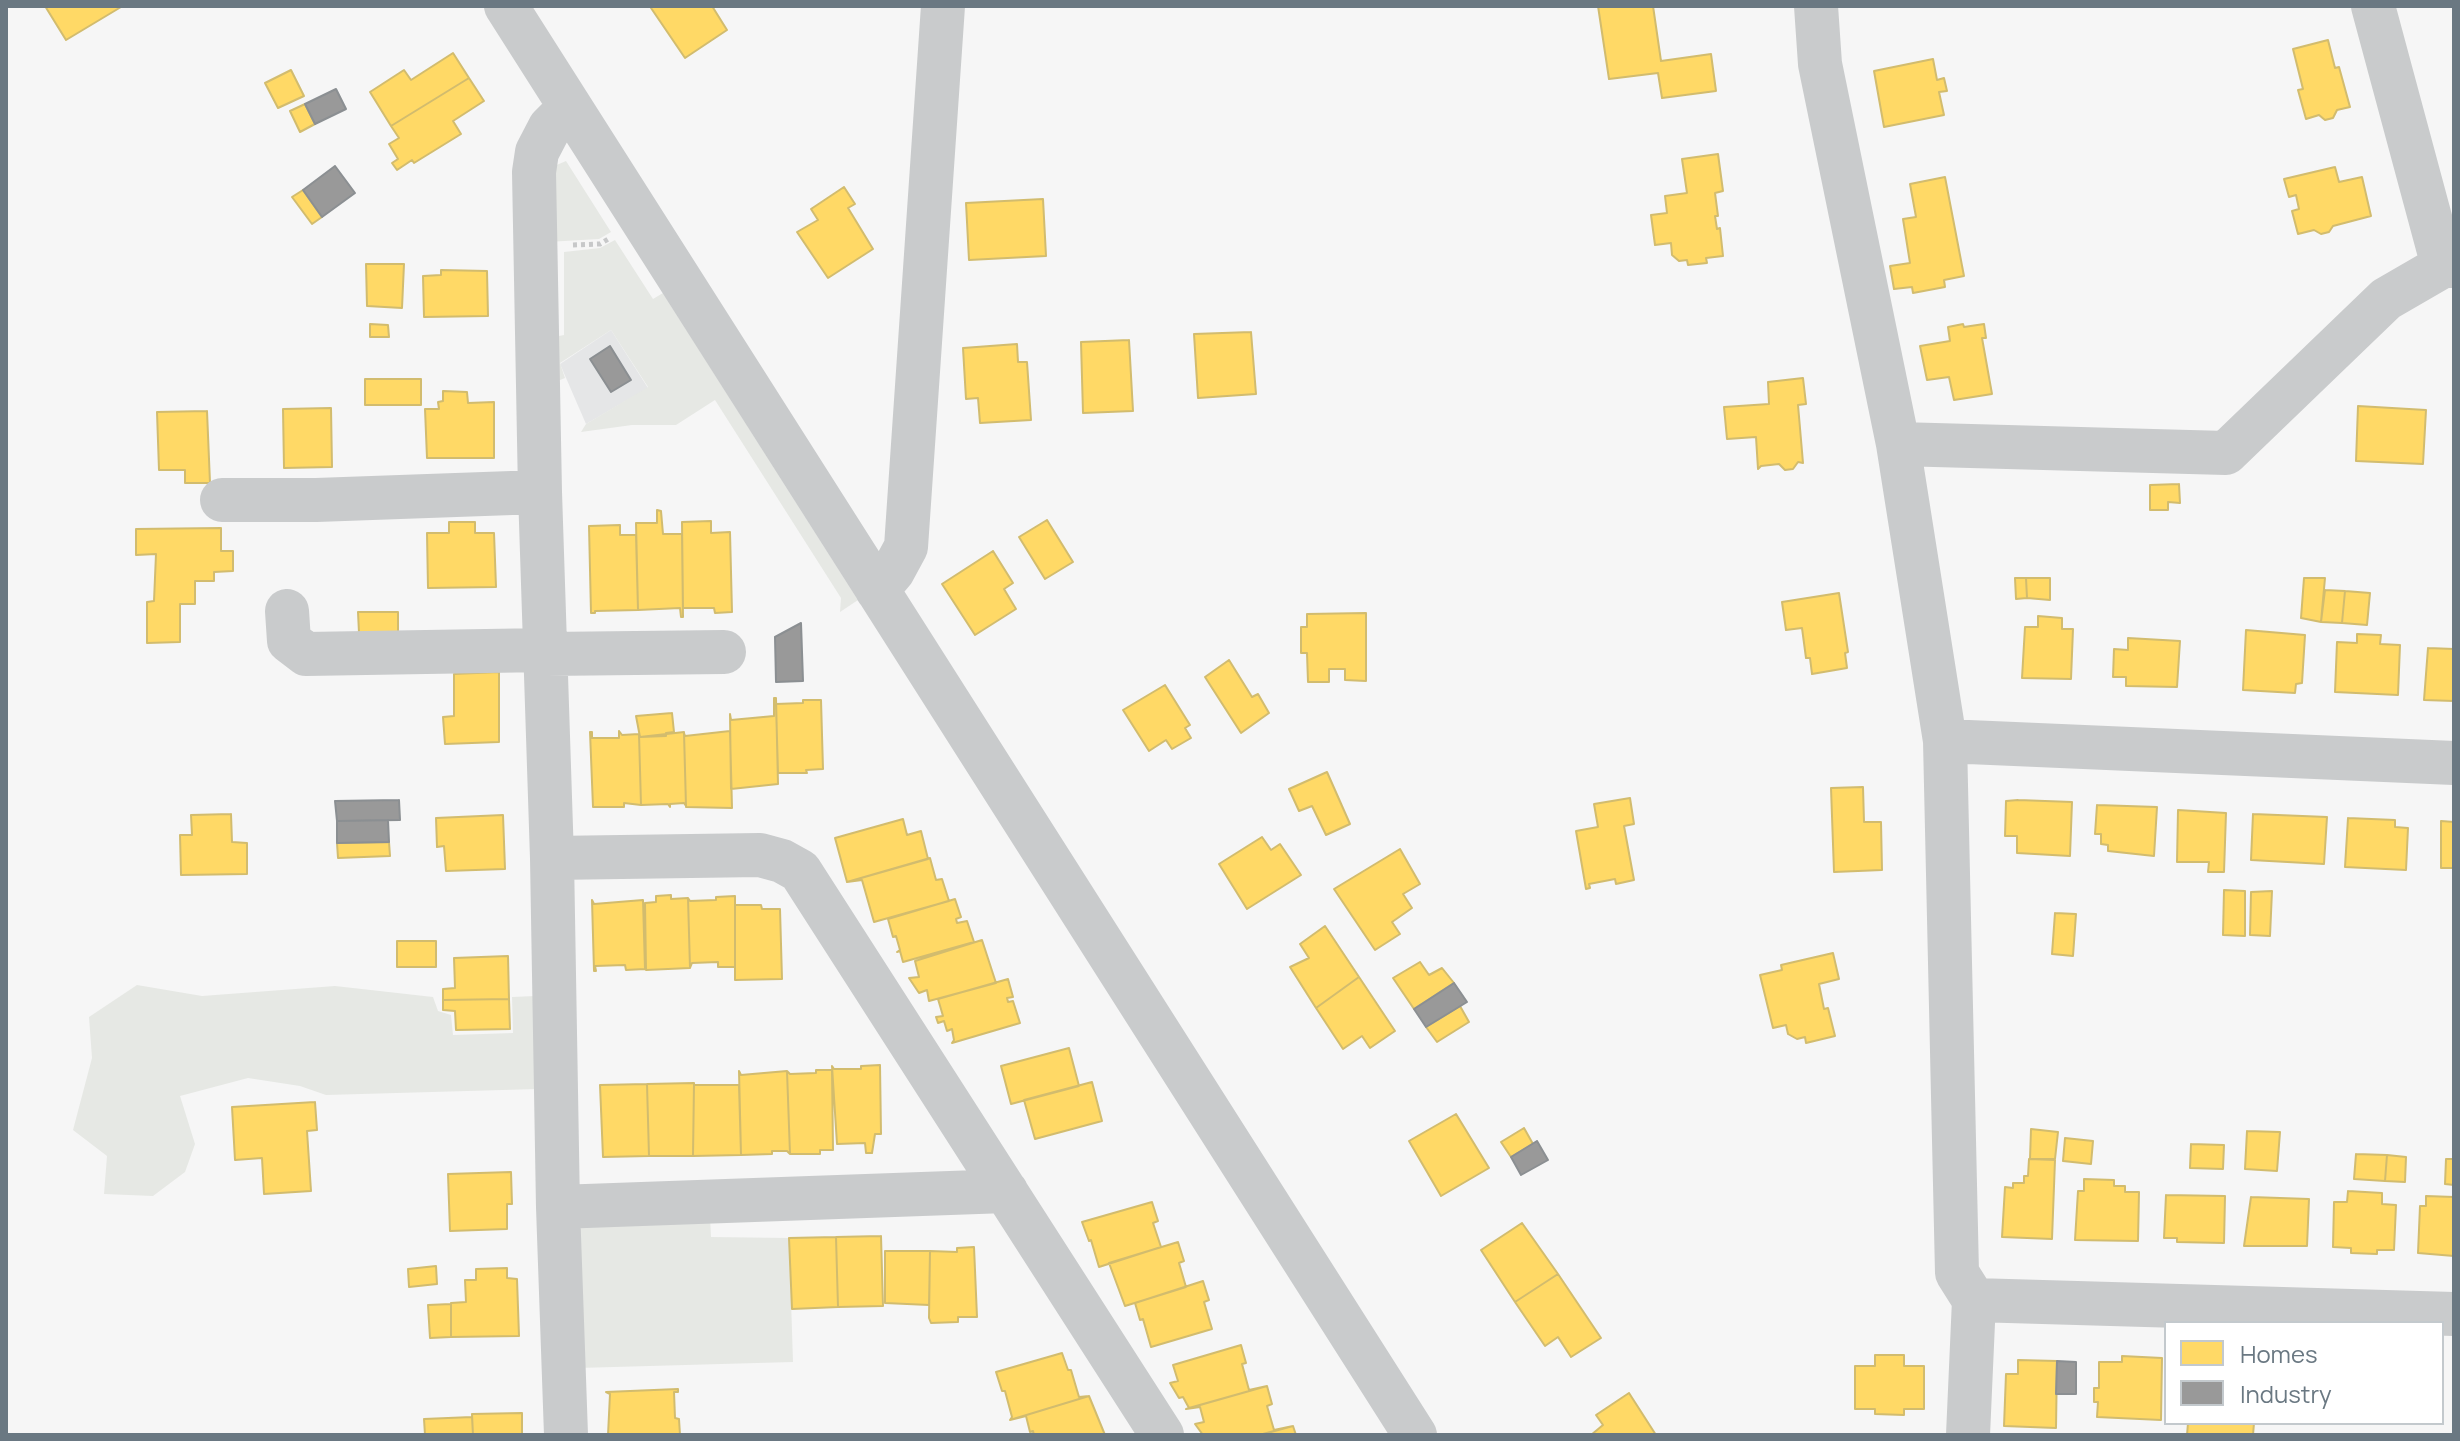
<!DOCTYPE html>
<html>
<head>
<meta charset="utf-8">
<style>
	body { margin:0 }
	#map { position:relative; width:2460px; height:1441px; overflow:hidden; background:#f6f6f6; font-family:Manrope,sans-serif }
	canvas { display:block }
	.frame { position:absolute; inset:0; border:8px solid #6a7882; pointer-events:none }
	.legend { position:absolute; left:2164px; top:1321px; width:280px; height:104px; box-sizing:border-box; background:#fff; border:2px solid #c3c9cd; margin:0; padding:10px 14px; list-style:none; font-size:24px; color:#6a7882 }
	.legend li { display:flex; align-items:center; gap:16px; height:40px }
	.legend b { width:40px; border:2px solid #c3c9cd }
</style>
</head>
<body>
<div id="map">
<canvas width="2460" height="1441"></canvas>
<div class="frame"></div>
<ul class="legend">
<li><b style="height:22px;background:#ffd966"></b>Homes</li>
<li><b style="height:22px;background:#999"></b>Industry</li>
</ul>
</div>
<script>
const context = document.querySelector('canvas').getContext('2d');
context.lineJoin = 'round';
function fillPath(path, color) { context.fillStyle = color; context.fill(path, 'evenodd'); }
const toPath = rows => new Path2D(rows.map(r => 'M' + r).join(''));
function trace(path, color, width, dash) { context.strokeStyle = color; context.lineWidth = width; context.lineCap = dash ? 'butt' : 'round'; context.setLineDash(dash || []); context.stroke(path); }
const built = toPath([
	[611,330,648,388,586,424,560,364]
]);
const green = toPath([
	[566,161,611,232,599,239,547,242,552,167],
	[615,240,653,299,663,293,858,600,840,612,841,598,715,400,676,425,632,425,581,432,586,424,648,387,611,330,560,363,565,378,550,384,548,338,564,335,564,252,600,248],
	[137,985,202,996,335,986,433,997,438,1011,451,1015,453,1035,513,1033,512,997,535,996,538,1089,326,1095,300,1086,248,1078,180,1096,195,1144,185,1172,153,1196,104,1194,107,1156,73,1130,92,1058,89,1017],
	[710,1217,711,1237,789,1238,793,1362,578,1368,576,1240,581,1227]
]);
const homes = toPath([
	[45,6,120,6,121,7,66,40,45,6],
	[654,6,712,6,727,30,685,58,651,8,654,6],
	[1598,6,1653,6,1661,61,1711,54,1716,91,1662,98,1658,73,1609,79,1598,6],
	[2328,40,2335,68,2339,67,2350,107,2337,110,2333,118,2325,120,2319,115,2306,119,2298,90,2303,89,2293,49,2328,40],
	[453,53,469,78,391,126,370,92,404,70,411,80,453,53],
	[1933,59,1937,80,1944,78,1947,91,1939,92,1944,115,1884,127,1874,71,1933,59],
	[291,70,304,96,278,108,265,83,291,70],
	[469,78,484,101,453,121,461,134,414,163,412,160,397,170,392,163,398,159,389,144,399,138,391,126,469,78],
	[305,104,315,124,300,132,290,111,305,104],
	[1718,154,1723,191,1715,193,1718,216,1715,216,1717,229,1720,228,1723,256,1706,258,1707,263,1688,265,1687,260,1679,261,1672,255,1671,243,1655,245,1651,215,1667,213,1665,196,1687,193,1682,159,1718,154],
	[2335,167,2339,182,2362,177,2371,216,2333,226,2329,232,2321,234,2314,230,2298,234,2292,211,2299,209,2296,195,2289,197,2284,179,2335,167],
	[1945,177,1964,276,1944,280,1945,287,1913,293,1912,287,1894,289,1890,266,1910,263,1903,219,1916,217,1910,184,1945,177],
	[844,187,855,204,848,208,873,249,828,278,797,232,818,220,811,209,844,187],
	[303,190,322,217,312,224,292,197,303,190],
	[1043,199,1046,256,969,260,966,203,1043,199],
	[366,264,404,264,402,308,367,306,366,264],
	[441,270,487,271,488,316,424,317,423,276,441,275,441,270],
	[370,324,388,325,389,337,370,337,370,324],
	[1963,324,1964,327,1984,324,1986,338,1982,338,1992,394,1954,400,1949,377,1927,380,1920,346,1950,341,1948,327,1963,324],
	[1251,332,1256,394,1198,398,1194,334,1251,332],
	[1129,340,1133,411,1083,413,1081,342,1129,340],
	[1017,344,1018,362,1027,362,1031,420,980,423,978,398,966,399,963,348,1017,344],
	[1803,378,1806,404,1798,405,1803,463,1798,462,1793,469,1785,470,1779,464,1761,466,1758,469,1756,437,1727,439,1724,407,1769,404,1768,382,1803,378],
	[365,379,421,379,421,405,365,405,365,379],
	[443,391,467,392,468,403,494,402,494,458,427,458,425,409,439,409,438,402,443,401,443,391],
	[2358,406,2426,410,2423,464,2356,461,2358,406],
	[331,408,332,467,284,468,283,409,331,408],
	[207,411,210,483,185,483,185,470,159,470,157,412,207,411],
	[2179,484,2180,503,2168,502,2168,510,2150,510,2150,485,2179,484],
	[657,510,661,511,663,534,682,534,683,617,681,617,680,608,638,610,636,523,657,523,657,510],
	[1047,520,1073,562,1045,579,1019,537,1047,520],
	[711,521,711,533,730,532,732,612,715,613,714,608,683,608,682,522,711,521],
	[449,522,475,522,475,533,494,533,496,587,428,588,427,533,449,533,449,522],
	[620,525,620,535,636,535,638,610,595,611,595,613,591,613,589,526,620,525],
	[221,528,221,551,233,551,233,571,214,572,214,581,195,581,195,604,180,604,180,642,147,643,147,602,154,601,156,554,136,555,136,529,221,528],
	[993,551,1013,583,1004,589,1016,609,975,635,942,584,993,551],
	[2015,578,2026,578,2027,598,2016,599,2015,578],
	[2026,578,2050,578,2050,600,2027,598,2026,578],
	[2304,578,2325,578,2321,622,2301,618,2304,578],
	[2325,590,2345,591,2342,623,2321,622,2325,590],
	[2345,591,2370,593,2367,625,2342,623,2345,591],
	[1839,593,1848,652,1845,653,1847,668,1812,674,1810,658,1806,658,1802,628,1786,630,1782,602,1839,593],
	[358,612,398,612,398,633,359,633,358,612],
	[1366,613,1366,681,1345,680,1345,669,1329,669,1329,682,1308,682,1307,653,1301,653,1301,627,1307,627,1307,614,1366,613],
	[2038,616,2062,618,2062,629,2073,629,2071,679,2022,678,2025,627,2038,627,2038,616],
	[2246,630,2305,635,2302,683,2296,684,2295,693,2243,690,2246,630],
	[2357,634,2381,635,2380,644,2400,645,2398,695,2335,692,2337,642,2357,643,2357,634],
	[2128,638,2180,641,2177,687,2126,686,2126,677,2113,677,2114,649,2128,650,2128,638],
	[2428,648,2454,649,2454,701,2424,700,2428,648],
	[1229,660,1252,697,1258,694,1269,713,1241,733,1205,677,1229,660],
	[499,672,499,742,445,744,443,717,454,716,454,674,499,672],
	[1165,685,1190,725,1185,728,1191,738,1172,749,1166,740,1149,751,1123,710,1165,685],
	[774,698,776,698,778,784,731,789,730,714,731,720,774,716,774,698],
	[803,700,821,700,823,769,806,770,807,773,778,773,776,704,803,703,803,700],
	[672,713,674,732,666,733,666,736,640,737,636,716,672,713],
	[619,731,622,735,639,734,641,805,624,803,624,807,593,807,590,732,592,732,592,738,619,738,619,731],
	[730,731,732,808,686,807,684,733,685,736,730,731],
	[684,732,686,806,684,803,670,804,670,807,668,804,641,805,639,734,640,737,684,732],
	[1327,772,1350,824,1326,835,1312,806,1299,811,1289,789,1327,772],
	[1863,787,1864,822,1881,822,1882,870,1834,872,1831,788,1863,787],
	[1630,798,1634,824,1624,826,1634,880,1616,884,1615,879,1589,884,1590,888,1586,889,1576,831,1598,827,1594,804,1630,798],
	[2018,800,2072,802,2070,856,2017,853,2017,836,2005,836,2006,801,2018,800],
	[2097,805,2157,807,2154,856,2108,851,2108,845,2101,844,2101,834,2095,834,2097,805],
	[2178,810,2226,813,2224,872,2208,872,2209,862,2177,862,2178,810],
	[231,814,232,842,247,843,247,874,181,875,180,835,192,835,191,815,231,814],
	[2253,814,2327,817,2324,864,2251,860,2253,814],
	[503,815,505,869,446,871,444,846,437,847,436,818,503,815],
	[2348,818,2395,820,2395,827,2408,828,2406,870,2345,867,2348,818],
	[903,819,907,835,921,831,928,859,847,882,835,838,903,819],
	[2441,821,2454,822,2454,868,2441,868,2441,821],
	[1262,837,1271,850,1280,844,1301,875,1247,909,1219,864,1262,837],
	[389,842,390,856,338,858,337,843,389,842],
	[1400,849,1420,884,1403,894,1412,908,1392,922,1400,934,1375,950,1334,889,1400,849],
	[930,858,936,880,942,879,949,901,874,922,862,880,847,882,930,858],
	[2224,890,2245,891,2245,936,2223,935,2224,890],
	[2272,891,2270,936,2250,935,2251,892,2272,891],
	[671,895,671,899,688,898,690,968,646,970,645,903,656,902,656,896,671,895],
	[735,896,735,967,718,967,718,962,692,963,690,968,688,898,690,901,716,900,716,897,735,896],
	[955,899,961,917,956,919,957,923,967,921,974,942,903,962,900,951,897,952,900,950,896,936,893,937,888,919,955,899],
	[592,900,594,904,643,900,645,969,626,970,625,965,595,966,596,971,594,971,592,900],
	[735,905,761,905,762,909,780,909,782,979,735,980,735,905],
	[2055,913,2076,914,2073,956,2052,954,2055,913],
	[1325,926,1359,977,1316,1008,1290,967,1309,958,1300,944,1325,926],
	[982,940,996,983,929,1001,927,990,919,993,909,978,919,977,915,961,982,940],
	[397,941,436,941,436,967,397,967,397,941],
	[1833,953,1839,979,1819,984,1824,1009,1828,1008,1835,1036,1806,1043,1805,1037,1797,1039,1788,1034,1786,1025,1773,1028,1760,975,1782,970,1781,965,1833,953],
	[508,956,509,999,443,1000,443,989,455,988,454,958,508,956],
	[1420,962,1429,975,1442,968,1454,983,1414,1009,1393,978,1420,962],
	[1359,977,1395,1031,1370,1048,1362,1036,1343,1049,1316,1008,1359,977],
	[1008,979,1013,997,1007,998,1008,1002,1013,1001,1020,1023,952,1043,954,1040,952,1029,947,1031,944,1021,938,1023,936,1017,943,1016,938,999,1008,979],
	[509,999,510,1029,456,1030,455,1011,443,1010,443,1000,509,999],
	[1460,1006,1469,1022,1437,1042,1426,1027,1460,1006],
	[1069,1048,1079,1086,1011,1104,1001,1066,1069,1048],
	[880,1065,881,1134,875,1134,872,1153,866,1153,865,1143,837,1144,832,1066,834,1069,861,1069,861,1066,880,1065],
	[816,1070,832,1070,833,1150,820,1150,820,1154,790,1154,787,1071,790,1074,816,1073,816,1070],
	[739,1071,741,1075,787,1071,790,1154,787,1151,772,1151,772,1154,741,1155,739,1071],
	[1092,1082,1102,1121,1035,1139,1024,1100,1092,1082],
	[694,1083,693,1156,649,1156,647,1084,694,1083],
	[647,1084,649,1156,603,1157,600,1085,647,1084],
	[694,1085,739,1085,741,1155,693,1156,694,1085],
	[315,1102,317,1130,307,1131,311,1191,264,1194,262,1158,235,1160,232,1107,315,1102],
	[1456,1114,1489,1168,1441,1196,1409,1141,1456,1114],
	[1524,1128,1533,1144,1511,1157,1501,1142,1524,1128],
	[2031,1129,2058,1132,2055,1159,2030,1159,2031,1129],
	[2247,1131,2280,1132,2277,1171,2245,1169,2247,1131],
	[2065,1138,2093,1141,2091,1164,2063,1161,2065,1138],
	[2191,1144,2224,1145,2223,1169,2190,1168,2191,1144],
	[2356,1154,2387,1155,2385,1181,2354,1179,2356,1154],
	[2387,1155,2406,1157,2405,1182,2385,1181,2387,1155],
	[2029,1159,2055,1160,2052,1239,2002,1237,2005,1187,2013,1188,2013,1183,2024,1183,2024,1176,2028,1176,2029,1159],
	[2446,1159,2454,1159,2454,1185,2445,1184,2446,1159],
	[511,1172,512,1204,507,1204,507,1229,450,1231,448,1174,511,1172],
	[2084,1179,2114,1180,2114,1186,2125,1186,2125,1192,2139,1192,2138,1241,2075,1240,2078,1191,2084,1191,2084,1179],
	[2348,1191,2382,1193,2382,1204,2396,1205,2394,1250,2377,1250,2377,1254,2351,1253,2351,1248,2333,1247,2334,1202,2347,1202,2348,1191],
	[2166,1195,2225,1196,2224,1243,2177,1242,2177,1238,2164,1238,2166,1195],
	[2426,1196,2454,1197,2454,1256,2418,1253,2420,1206,2426,1206,2426,1196],
	[2251,1197,2309,1199,2307,1246,2244,1246,2251,1197],
	[1152,1202,1158,1221,1153,1223,1161,1247,1099,1267,1091,1240,1089,1241,1082,1222,1152,1202],
	[1522,1223,1558,1274,1515,1302,1481,1250,1522,1223],
	[881,1236,883,1306,838,1307,836,1237,881,1236],
	[836,1237,838,1307,792,1309,789,1238,836,1237],
	[1178,1242,1184,1261,1179,1263,1186,1287,1125,1306,1109,1263,1178,1242],
	[974,1247,977,1317,958,1317,958,1322,931,1323,929,1318,930,1251,957,1252,957,1248,974,1247],
	[885,1251,930,1251,929,1305,885,1303,885,1251],
	[436,1266,437,1284,409,1287,408,1269,436,1266],
	[507,1268,507,1278,517,1279,519,1336,451,1337,451,1303,466,1302,465,1280,476,1280,476,1269,507,1268],
	[1558,1274,1601,1338,1571,1357,1558,1337,1545,1346,1515,1302,1558,1274],
	[1203,1281,1209,1300,1204,1302,1212,1329,1151,1347,1143,1319,1140,1320,1135,1303,1203,1281],
	[451,1304,451,1337,430,1338,428,1305,451,1304],
	[1241,1345,1246,1363,1242,1364,1249,1390,1267,1386,1189,1408,1183,1397,1179,1398,1170,1383,1178,1381,1173,1365,1241,1345],
	[1062,1353,1068,1370,1071,1370,1079,1397,1089,1396,1010,1420,1012,1417,1005,1391,1002,1391,996,1372,1062,1353],
	[1875,1355,1904,1355,1904,1366,1924,1366,1924,1409,1904,1409,1904,1415,1875,1414,1875,1409,1855,1409,1855,1366,1875,1366,1875,1355],
	[2122,1356,2162,1358,2161,1420,2097,1417,2098,1402,2094,1402,2094,1388,2099,1388,2099,1362,2122,1362,2122,1356],
	[2018,1360,2057,1361,2056,1428,2004,1426,2006,1374,2018,1374,2018,1360],
	[1267,1386,1272,1404,1267,1406,1274,1430,1293,1426,1259,1435,1203,1435,1195,1424,1204,1422,1200,1407,1186,1409,1267,1386],
	[678,1389,678,1392,674,1392,675,1418,679,1419,680,1435,608,1435,610,1394,606,1392,678,1389],
	[1629,1393,1656,1435,1591,1435,1603,1425,1596,1415,1629,1393],
	[1089,1396,1105,1435,1034,1435,1033,1431,1030,1432,1026,1416,1010,1420,1089,1396],
	[522,1413,522,1435,473,1435,472,1414,522,1413],
	[472,1417,473,1435,425,1435,424,1419,472,1417],
	[2188,1423,2254,1423,2253,1435,2187,1435,2188,1423],
	[1293,1426,1296,1435,1259,1435,1260,1435,1293,1426]
]);
const industry = toPath([
	[336,89,346,109,315,124,305,104,336,89],
	[335,166,355,193,322,217,303,190,335,166],
	[610,346,631,380,611,392,590,359,610,346],
	[801,623,803,681,776,682,775,637,801,623],
	[399,800,400,820,337,821,335,801,399,800],
	[388,820,389,842,337,843,337,821,388,820],
	[1454,983,1467,1002,1426,1027,1414,1009,1454,983],
	[1537,1141,1548,1160,1521,1175,1511,1157,1537,1141],
	[2057,1361,2076,1362,2076,1394,2056,1394,2057,1361]
]);
const path = toPath([
	[573,245,600,244,610,238]
]);
const minor = toPath([
	[506,6,1415,1435],
	[1816,6,1820,64,1898,444,1945,741,1957,1273,1974,1300,1968,1435],
	[2373,6,2443,266],
	[1898,444,2226,453,2386,299,2443,266,2454,266],
	[222,500,316,500,540,492],
	[877,590,893,571,906,547,943,6],
	[287,611,289,641,306,654,546,650],
	[547,654,724,652],
	[1945,741,2454,763],
	[552,858,760,855,782,861,800,871,1162,1435],
	[558,1207,1006,1191],
	[1974,1300,2454,1314],
	[566,1435,558,1207,552,858,540,492,534,172,537,152,550,127,570,107]
]);
fillPath(built, '#e5e6e7');
fillPath(green, '#e6e8e4');
fillPath(homes, '#ffd966');
trace(homes, '#d2bc6e', 2);
fillPath(industry, '#999');
trace(industry, '#8b8f92', 2);
trace(path, '#c7c8c9', 5, [4, 4]);
trace(minor, '#c9cbcc', 44);
</script>
</body>
</html>
